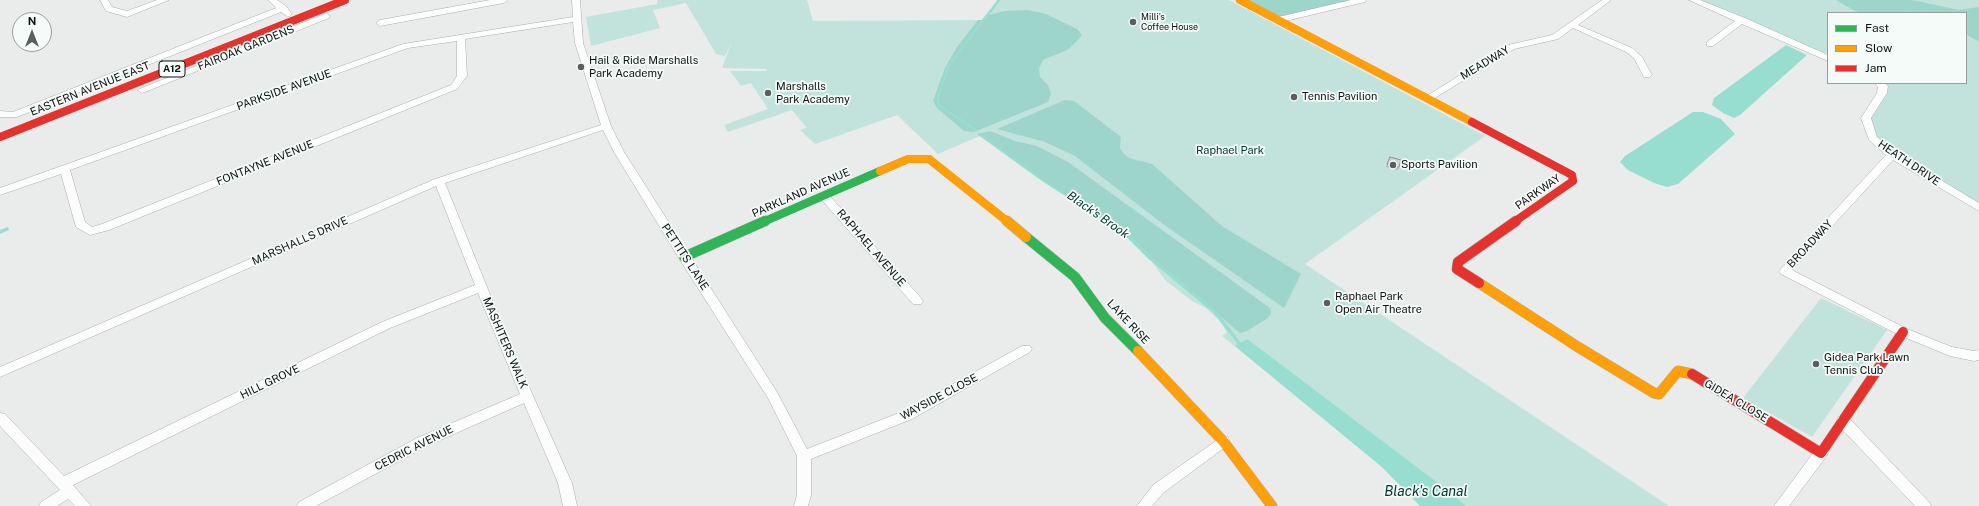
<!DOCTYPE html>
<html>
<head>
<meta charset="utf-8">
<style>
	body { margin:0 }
	#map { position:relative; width:1979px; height:506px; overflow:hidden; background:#e9eceb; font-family:"Public Sans",sans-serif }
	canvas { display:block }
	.legend { position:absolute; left:1827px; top:12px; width:140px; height:72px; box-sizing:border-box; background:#f5fbf9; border:1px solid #999d9c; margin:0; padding:5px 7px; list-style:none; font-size:12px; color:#0f1111 }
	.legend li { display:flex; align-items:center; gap:8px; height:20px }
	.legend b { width:20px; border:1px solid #999d9c }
	.north { position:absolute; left:12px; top:12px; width:40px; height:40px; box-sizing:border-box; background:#f5fbf9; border:1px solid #999d9c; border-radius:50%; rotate:0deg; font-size:11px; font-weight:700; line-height:16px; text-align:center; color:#0f1111 }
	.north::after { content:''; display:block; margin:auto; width:14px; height:18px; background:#5b5e5d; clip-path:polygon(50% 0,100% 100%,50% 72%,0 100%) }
</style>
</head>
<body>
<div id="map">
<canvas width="1979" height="506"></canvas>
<ul class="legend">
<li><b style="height:5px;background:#30b455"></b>Fast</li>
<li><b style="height:5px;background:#ff9f0a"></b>Slow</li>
<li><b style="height:5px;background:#e5322d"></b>Jam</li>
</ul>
<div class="north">N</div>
</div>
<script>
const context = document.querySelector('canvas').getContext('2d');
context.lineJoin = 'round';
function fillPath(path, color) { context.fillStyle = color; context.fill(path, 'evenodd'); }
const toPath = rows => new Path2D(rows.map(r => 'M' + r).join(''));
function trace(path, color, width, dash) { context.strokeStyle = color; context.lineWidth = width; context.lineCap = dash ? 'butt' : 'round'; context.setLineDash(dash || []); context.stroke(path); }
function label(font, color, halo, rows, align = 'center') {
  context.font = font + ' "Public Sans",sans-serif'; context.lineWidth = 3.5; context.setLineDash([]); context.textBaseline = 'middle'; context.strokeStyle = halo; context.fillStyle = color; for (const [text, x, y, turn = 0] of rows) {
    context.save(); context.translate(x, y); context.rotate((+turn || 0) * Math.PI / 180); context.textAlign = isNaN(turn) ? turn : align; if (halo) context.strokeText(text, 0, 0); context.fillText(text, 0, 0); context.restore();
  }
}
const green = toPath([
	[657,0,807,0,813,21,982,20,998,0,1229,0,1485,136,1305,264,1669,506,1420,506,1382,467,1222,336,1227,332,1218,319,1206,308,1192,301,1165,280,1150,259,1130,240,980,136,938,154,897,115,815,144,800,130,807,128,792,110,728,132,724,125,768,109,751,83,741,86,730,71,766,71,767,69,722,68,732,41,725,56,716,54,686,3,653,10,660,28,591,46,586,17,657,4],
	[1693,0,1979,0,1979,208,1872,138,1866,118,1882,93,1879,83,1966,83,1966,13,1828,13,1828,58],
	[1821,298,1887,330,1812,437,1743,398]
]);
const forest = toPath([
	[1240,0,1362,0,1277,20],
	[1836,0,1912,0,1959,10,1979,7,1979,42,1966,34,1966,13,1863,13,1855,11],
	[1028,10,1046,14,1077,29,1082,35,1078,40,1067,50,1043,60,1039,68,1040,77,1048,85,1051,94,1048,102,974,132,964,131,937,108,933,101,945,68,957,47,978,20,982,20,985,16,1005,11],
	[1065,100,1074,101,1121,137,1120,148,1124,154,1129,158,1152,164,1222,226,1301,274,1284,308,1163,224,1075,156,1045,142,997,129],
	[990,131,1015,141,1037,146,1068,162,1270,308,1271,313,1268,318,1247,331,1240,333,1150,258,1127,235,1044,181,979,134]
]);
const water = toPath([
	[1786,45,1807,55,1740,115,1734,118,1723,113,1712,105,1714,98],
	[1693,112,1703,112,1721,119,1735,134,1678,184,1667,187,1654,183,1628,170,1620,162,1625,156],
	[1247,339,1434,480,1466,506,1420,506,1382,467,1235,346]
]);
const streamFar1 = toPath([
	[976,130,938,105,938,97,949,65,999,0],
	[979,134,1044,181,1108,222]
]);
const stream = toPath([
	[1106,221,1127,235,1150,258,1215,312,1239,343],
	[0,232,7,229]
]);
const street = toPath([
	[100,0,108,0,112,7,127,11,157,0,169,0,127,17,106,11,100,0],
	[268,0,277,0,286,6,292,14,288,17,281,12,17,117,0,117,0,111,13,112,276,8,268,0],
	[490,0,508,0,504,3,380,26,376,23,380,20,490,0],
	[572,0,580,0,583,43,611,126,624,152,777,392,807,449,904,411,1022,346,1030,346,1032,349,1030,352,912,419,811,459,811,495,808,506,794,506,797,495,797,456,768,398,680,260,614,152,603,130,445,183,510,344,572,483,577,506,563,506,558,483,524,403,427,446,316,506,297,506,299,502,417,438,520,394,478,293,390,328,73,485,91,506,75,506,68,499,57,506,39,506,41,502,60,490,0,426,0,413,5,414,64,476,382,322,475,285,436,186,0,377,0,367,435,179,601,125,575,43,573,22,465,39,467,76,457,89,109,230,90,235,76,227,61,174,0,195,0,188,403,44,573,17,572,0],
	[457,41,457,76,451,85,102,224,92,227,85,222,70,170,408,48,457,41],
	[1351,0,1366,0,1365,2,1277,23,1273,20,1274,18,1351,0],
	[1602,0,1611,0,1578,25,1632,48,1642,57,1652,75,1650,77,1644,77,1634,58,1626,52,1573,28,1558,39,1514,49,1430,101,1427,102,1422,99,1508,45,1552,35,1602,0],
	[1689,0,1700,0,1745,18,1828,55,1828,61,1742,24,1713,46,1707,46,1707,42,1735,21,1689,0],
	[326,13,330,16,329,18,145,92,142,93,137,90,326,13],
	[1874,83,1885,83,1888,86,1887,93,1871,118,1877,137,1896,153,1979,203,1979,211,1893,160,1792,270,1907,329,1952,347,1974,351,1979,350,1979,360,1974,361,1950,356,1899,335,1781,274,1779,271,1886,155,1869,140,1861,118,1877,93,1878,87,1874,83],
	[824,193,828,194,921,298,923,301,921,304,913,304,820,198,819,196,820,194,824,193],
	[1843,416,1848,417,1929,502,1931,506,1915,506,1838,425,1837,421,1838,417,1843,416],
	[1223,436,1228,437,1229,441,1228,445,1163,493,1152,506,1137,506,1153,485,1223,436],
	[1821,448,1826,449,1828,453,1826,457,1789,506,1774,506,1816,449,1821,448]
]);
const fastFar1 = toPath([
	[763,222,880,171]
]);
const fast = toPath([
	[1026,237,1075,277,1105,318,1138,351],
	[684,257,765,221]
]);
const slowFar1 = toPath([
	[1240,0,1472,122],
	[880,171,908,159,929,159,1008,222]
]);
const slow = toPath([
	[1007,221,1026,237],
	[1479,283,1578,347,1654,393,1659,394,1678,371,1692,374],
	[1138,351,1223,441,1272,506]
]);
const jamFar1 = toPath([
	[1472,122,1572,175,1573,181,1514,222],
	[0,137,345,0]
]);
const jam = toPath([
	[1479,283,1457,269,1458,262,1516,221],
	[1692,374,1821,453,1903,332]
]);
const wall = toPath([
	[1390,157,1401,160,1398,170,1386,167]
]);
const building = toPath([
	[1390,157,1401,160,1399,167,1387,164,1390,157]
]);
const markers = [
	[1133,22,4,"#5b5e5d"],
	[581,67,4,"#5b5e5d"],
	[768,93,4,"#5b5e5d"],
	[1294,97,4,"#5b5e5d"],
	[1393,165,4,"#5b5e5d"],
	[1327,303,4,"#5b5e5d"],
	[1816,364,4,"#5b5e5d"]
];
const farPoinames = [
	["Milli's",1141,17],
	["Coffee House",1141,27]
];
const shields = [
	[172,69,26]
];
const shieldNames = [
	["A12",172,69]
];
const streetNames = [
	["FAIROAK GARDENS",246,48,-22],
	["MEADWAY",1485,63,-31],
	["EASTERN AVENUE EAST",90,89,-22],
	["PARKSIDE AVENUE",284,90,-20],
	["FONTAYNE AVENUE",265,163,-22],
	["HEATH DRIVE",1909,163,34],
	["PARKWAY",1538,192,-35],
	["PARKLAND AVENUE",801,193,-24],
	["MARSHALLS DRIVE",300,241,-24],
	["BROADWAY",1810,244,-47],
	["RAPHAEL AVENUE",871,248,49],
	["PETTITS LANE",685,257,57],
	["LAKE RISE",1128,322,47],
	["MASHITERS WALK",505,343,67],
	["HILL GROVE",270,382,-26],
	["WAYSIDE CLOSE",939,397,-28],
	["GIDEA CLOSE",1736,401,31],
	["CEDRIC AVENUE",414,448,-27]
];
const poiNames = [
	["Hail & Ride Marshalls",589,61],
	["Park Academy",589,74],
	["Marshalls",776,87],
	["Park Academy",776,100],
	["Tennis Pavilion",1302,97],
	["Sports Pavilion",1401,165],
	["Raphael Park",1335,297],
	["Open Air Theatre",1335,310],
	["Gidea Park Lawn",1824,358],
	["Tennis Club",1824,371]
];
const parkNames = [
	["Raphael Park",1230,151]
];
const waterNames = [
	["Black's Brook",1098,215,35]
];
const nearWaternames = [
	["Black's Canal",1426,492]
];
fillPath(green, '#c1e3dc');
fillPath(forest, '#9dd5cb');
fillPath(water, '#98ded0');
trace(streamFar1, '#98ded0', 2.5);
trace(stream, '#98ded0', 3.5);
trace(street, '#abadac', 1);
trace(fastFar1, '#abadac', 8);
trace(fast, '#abadac', 11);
trace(slowFar1, '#abadac', 8);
trace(slow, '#abadac', 11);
trace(jamFar1, '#abadac', 8);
trace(jam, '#abadac', 11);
fillPath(street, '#fcfcfc');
trace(fastFar1, '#30b455', 8);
trace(fast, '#30b455', 10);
trace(slowFar1, '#ff9f0a', 8);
trace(slow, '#ff9f0a', 10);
trace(jamFar1, '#e5322d', 8);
trace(jam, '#e5322d', 10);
fillPath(wall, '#b3b5b5');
fillPath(building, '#d0d2d2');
trace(building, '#929393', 1);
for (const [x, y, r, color] of markers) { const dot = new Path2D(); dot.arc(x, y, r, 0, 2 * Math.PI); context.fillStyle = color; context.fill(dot); trace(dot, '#f5fbf9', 1.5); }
label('9px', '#0f1111', '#f5fbf9', farPoinames, 'left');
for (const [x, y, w] of shields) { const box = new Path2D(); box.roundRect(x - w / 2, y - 8, w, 16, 3); context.fillStyle = '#f5fbf9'; context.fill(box); trace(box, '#0f1111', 1); }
label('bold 10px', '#0f1111', null, shieldNames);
label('11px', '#0f1111', '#f5fbf9', streetNames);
label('11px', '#0f1111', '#f5fbf9', poiNames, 'left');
label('11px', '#02332c', '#f5fbf9', parkNames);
label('italic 12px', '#03342d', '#f5fbf9', waterNames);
label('italic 14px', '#03342d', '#f5fbf9', nearWaternames);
</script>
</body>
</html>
